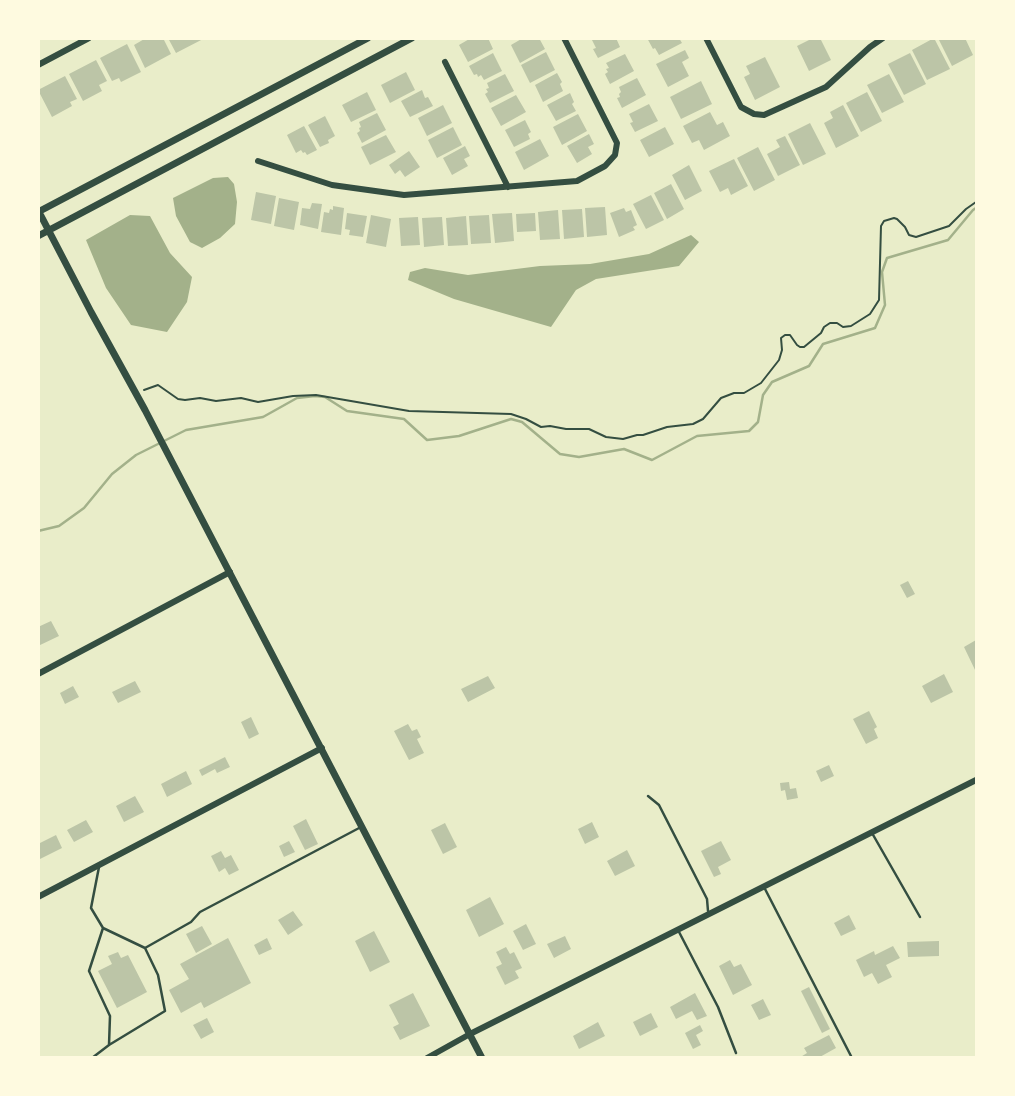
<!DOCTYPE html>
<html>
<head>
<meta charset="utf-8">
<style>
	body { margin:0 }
	#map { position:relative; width:1015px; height:1096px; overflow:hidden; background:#e9edc9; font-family:Mulish,sans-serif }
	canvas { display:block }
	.frame { position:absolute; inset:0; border:40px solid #fefae0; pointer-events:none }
</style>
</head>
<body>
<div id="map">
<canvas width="1015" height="1096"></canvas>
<div class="frame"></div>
</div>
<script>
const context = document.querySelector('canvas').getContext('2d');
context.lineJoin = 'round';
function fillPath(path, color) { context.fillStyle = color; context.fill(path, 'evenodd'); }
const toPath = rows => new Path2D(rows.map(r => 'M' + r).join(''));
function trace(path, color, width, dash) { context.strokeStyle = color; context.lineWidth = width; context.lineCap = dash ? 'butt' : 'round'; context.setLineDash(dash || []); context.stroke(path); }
const water = toPath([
	[228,177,234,184,237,202,235,224,220,238,202,248,190,242,176,216,173,198,213,178],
	[130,215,150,216,170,253,192,277,187,302,167,332,131,325,106,288,86,240],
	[691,235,699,242,679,266,596,279,576,290,551,327,454,299,408,280,410,272,425,268,468,275,540,266,590,264,649,254]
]);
const stream = toPath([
	[38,531,59,526,84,508,112,474,136,455,186,430,263,417,297,398,315,396,325,397,347,411,404,419,427,440,459,436,511,419,522,422,560,454,579,457,624,449,652,460,697,436,749,431,758,422,763,395,772,382,809,366,823,344,875,328,885,305,882,272,887,258,948,240,973,210,976,208]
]);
const building = toPath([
	[146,38,163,38,171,54,145,68,134,45],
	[168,38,205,38,176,53],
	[471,38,488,38,493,49,468,62,459,45],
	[523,38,539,38,545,49,520,63,511,45],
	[595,38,616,38,620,47,598,58,593,49,596,48,592,40],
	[647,38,679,38,682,43,659,55,655,48,653,49],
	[813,38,820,38,831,60,809,71,797,46],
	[934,38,950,69,927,80,912,50],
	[938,38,965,38,973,55,952,66],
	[127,44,141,72,121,82,119,78,112,81,100,58],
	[685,50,689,58,682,62,689,76,668,87,656,64],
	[546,52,555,70,530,83,521,65],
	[493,53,502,71,484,80,481,75,478,77,477,74,474,75,469,66],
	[910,53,926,84,904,95,888,64],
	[625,54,634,71,610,84,605,74,608,72,606,69,609,68,606,63],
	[765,57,780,87,755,100,744,77,750,74,746,66],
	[96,60,107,81,99,85,102,91,83,101,69,74],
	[406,72,415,90,390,103,381,85],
	[557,73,562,82,560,84,563,91,543,102,535,85],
	[505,74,514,91,490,103,485,94,488,92,486,89,489,88,487,83],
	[889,74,904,102,882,113,867,85],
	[65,76,77,99,70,102,72,106,52,117,38,90],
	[637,78,646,95,622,108,617,98,620,97,619,94,621,92,619,87],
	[701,81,712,104,681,119,670,97],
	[422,90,425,98,428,97,433,106,410,117,401,101],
	[367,92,376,110,351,122,342,105],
	[867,92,882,121,861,132,846,103],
	[570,93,574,102,572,104,576,111,556,121,547,105],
	[516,95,526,112,501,126,491,108],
	[649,104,658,121,635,132,630,123,633,122,629,114],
	[443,105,452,123,427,136,418,118],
	[843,105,859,136,836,148,824,123,833,118,830,112],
	[710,112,717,125,723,122,730,136,704,150,699,140,692,143,683,126],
	[377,113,386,130,362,143,357,133,360,131,359,128,361,127,359,122],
	[578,114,587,131,562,145,553,127],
	[325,116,335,136,328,140,329,143,320,147,308,125],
	[525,120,531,132,528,134,530,139,514,147,505,130],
	[810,123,826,154,803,165,788,134],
	[304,126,317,150,307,155,305,152,303,153,301,150,296,153,287,135],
	[453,127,462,145,437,158,428,140],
	[665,127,674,144,649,157,640,140],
	[589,134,594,144,588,147,592,154,577,163,567,146],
	[386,135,396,152,370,165,361,147],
	[785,136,800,165,778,176,767,154,780,147,776,140],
	[540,139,549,156,524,170,515,152],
	[465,146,470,156,464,159,468,166,452,175,443,158],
	[758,147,775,180,754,191,737,158],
	[409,151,420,167,405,177,400,170,395,174,389,165],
	[734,159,748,186,731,195,728,188,720,192,709,171],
	[689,165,702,191,685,200,672,175],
	[671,184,684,209,667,219,654,193],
	[256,192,276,196,271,224,251,220],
	[651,195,664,220,646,229,633,204],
	[279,198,299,202,294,230,274,226],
	[312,203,322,204,318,229,300,225,302,208,310,209],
	[333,206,344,208,341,235,321,232,324,212,329,213,330,209,333,210],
	[605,207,607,235,587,237,585,208],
	[624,208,626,212,631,210,637,225,633,227,635,230,619,237,610,213],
	[582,209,584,237,564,239,562,210],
	[558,210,560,239,540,240,538,212],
	[347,213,367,216,363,237,349,235,350,230,345,229],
	[512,213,514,241,495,243,492,214],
	[535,213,536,231,517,232,516,214],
	[371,215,391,219,386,247,366,243],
	[489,215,491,243,471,244,469,216],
	[466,216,468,245,448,246,446,218],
	[418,217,420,245,401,246,399,218],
	[442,217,444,245,424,247,422,218],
	[908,581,915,594,907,598,900,585],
	[51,621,59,636,38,646,38,627],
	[976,640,976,672,964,647],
	[944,674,953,692,931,703,922,686],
	[488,676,495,688,468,702,461,689],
	[135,681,141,692,118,703,112,692],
	[73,686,79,697,65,704,60,693],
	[869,711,877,727,874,729,878,738,866,744,853,719],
	[251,717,259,734,249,739,241,722],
	[408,724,412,731,417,729,421,737,417,739,424,753,409,760,394,731],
	[225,757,230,767,217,773,215,769,202,776,199,770],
	[829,765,834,776,821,782,816,771],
	[186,771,192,784,167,797,161,784],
	[789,782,790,789,796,788,798,798,787,800,785,790,781,791,780,783],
	[135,796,144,812,124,822,116,806],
	[306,819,318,844,305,850,293,826],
	[86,820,93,832,74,842,67,830],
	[592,822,599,837,585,844,578,829],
	[445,823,457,847,443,854,431,830],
	[56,835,62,848,38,860,38,844],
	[289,841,295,852,284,857,279,846],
	[721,841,731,860,718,867,721,874,714,877,701,851],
	[627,850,635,866,615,876,607,861],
	[221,851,225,858,231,855,239,870,229,875,225,868,219,872,211,856],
	[490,897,504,924,479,937,466,910],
	[293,911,303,925,288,935,278,920],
	[849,915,856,929,841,936,834,923],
	[526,924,536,944,523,950,513,931],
	[202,926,212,944,196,953,186,934],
	[374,931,390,962,370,972,355,941],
	[565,936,571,949,554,958,547,944],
	[228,938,251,983,204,1008,201,1002,181,1013,169,990,189,979,180,964],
	[267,938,272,949,259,955,254,945],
	[939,941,939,956,908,957,907,942],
	[893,946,900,958,886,965,892,977,878,984,872,973,864,977,856,960,874,951,875,955],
	[506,947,510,954,514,952,522,968,515,971,519,978,505,985,496,967,502,964,496,952],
	[118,952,121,958,128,955,147,992,117,1008,98,971,112,964,108,956],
	[730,960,734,967,741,964,752,985,733,995,719,966],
	[809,987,830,1029,822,1033,801,991],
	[413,993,430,1026,400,1040,393,1027,399,1024,389,1005],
	[695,993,707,1016,697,1020,692,1011,676,1019,670,1007],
	[763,999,771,1015,759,1020,751,1005],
	[651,1013,658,1027,640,1036,633,1022],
	[207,1018,214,1032,201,1039,193,1025],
	[598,1022,605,1036,579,1049,573,1036],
	[700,1025,703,1031,696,1035,701,1045,693,1049,685,1033],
	[829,1035,836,1048,818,1058,799,1058,807,1053,804,1048]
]);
const path = toPath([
	[144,390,158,385,178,399,185,400,200,398,216,401,241,398,258,402,293,396,316,395,409,411,511,414,526,419,541,427,550,426,566,429,589,429,606,437,623,439,637,435,643,435,667,427,693,424,703,419,721,398,734,393,744,393,761,383,779,360,782,350,781,338,785,335,790,335,797,345,800,347,804,347,821,333,824,327,830,323,837,323,843,327,851,326,870,314,879,300,881,226,884,221,894,218,897,219,905,227,909,235,916,237,949,226,966,209,976,202]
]);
const service = toPath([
	[648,796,659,805,707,899,708,911],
	[872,833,920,917],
	[764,887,852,1058],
	[103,928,145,948,158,975,165,1011,109,1045],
	[678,930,718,1007,736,1053],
	[145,948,191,922,200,912,361,827],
	[92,1058,109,1045,110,1016,89,971,103,928,91,908,99,867]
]);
const minor = toPath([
	[706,38,741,107,754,114,764,115,826,87,870,47,883,38],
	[445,62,508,187],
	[38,65,89,38],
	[258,161,332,185,404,195,577,181,605,166,615,155,617,143,564,38],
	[38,674,230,572],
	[38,897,322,748],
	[427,1058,470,1034,976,780]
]);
const tertiary = toPath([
	[38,212,368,38],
	[39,212,91,312,145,410,482,1058],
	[38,236,412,38]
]);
fillPath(water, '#a3b18a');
trace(stream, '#a3b18a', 2.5);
fillPath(building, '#bcc5a7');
trace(path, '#344e41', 2);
trace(service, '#344e41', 2.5);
trace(minor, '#344e41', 6);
trace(tertiary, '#344e41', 7);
</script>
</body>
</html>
